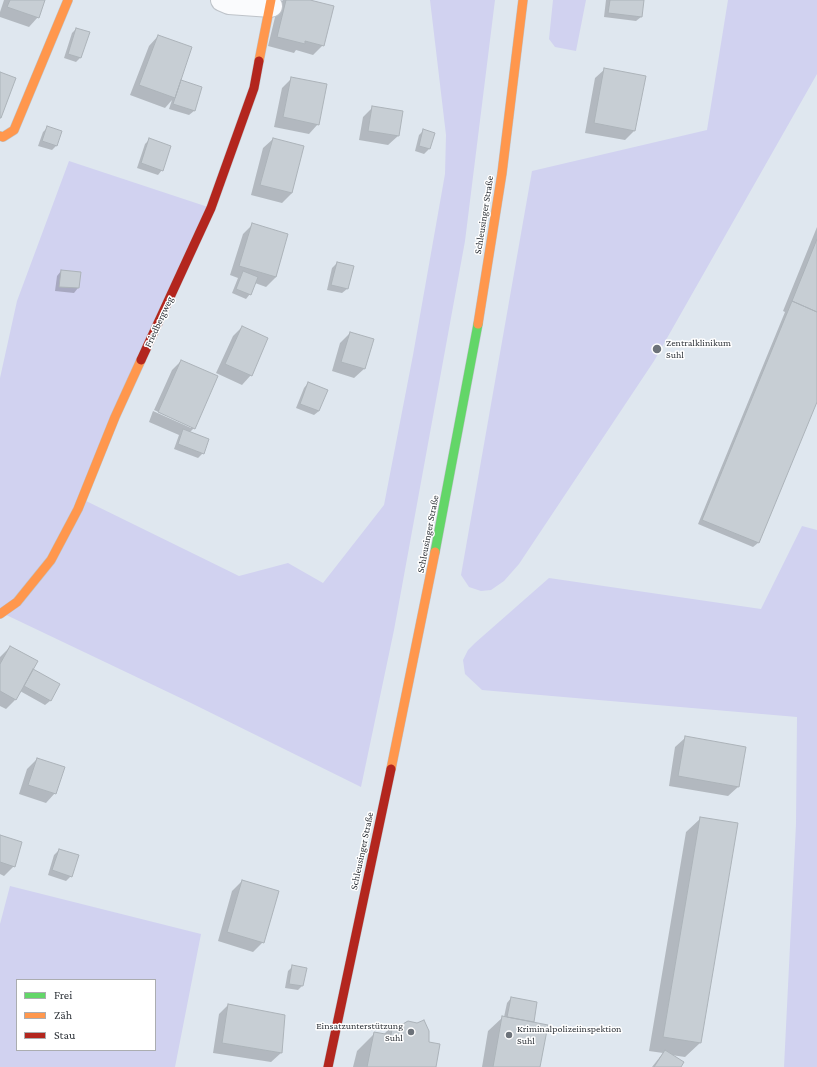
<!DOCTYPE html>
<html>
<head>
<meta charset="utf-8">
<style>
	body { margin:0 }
	#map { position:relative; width:817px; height:1067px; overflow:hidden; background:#dfe7ef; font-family:"Crimson Pro",serif }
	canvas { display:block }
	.legend { position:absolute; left:16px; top:979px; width:140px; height:72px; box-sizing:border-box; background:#fff; border:1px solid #abadb0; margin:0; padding:5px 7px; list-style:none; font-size:12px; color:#2e3339 }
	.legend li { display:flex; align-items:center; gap:8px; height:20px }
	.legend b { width:20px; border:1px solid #abadb0 }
</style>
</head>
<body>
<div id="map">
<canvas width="817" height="1067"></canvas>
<ul class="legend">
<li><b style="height:5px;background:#63d668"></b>Frei</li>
<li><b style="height:5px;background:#ff974d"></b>Zäh</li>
<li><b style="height:5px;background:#b3261e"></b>Stau</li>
</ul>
</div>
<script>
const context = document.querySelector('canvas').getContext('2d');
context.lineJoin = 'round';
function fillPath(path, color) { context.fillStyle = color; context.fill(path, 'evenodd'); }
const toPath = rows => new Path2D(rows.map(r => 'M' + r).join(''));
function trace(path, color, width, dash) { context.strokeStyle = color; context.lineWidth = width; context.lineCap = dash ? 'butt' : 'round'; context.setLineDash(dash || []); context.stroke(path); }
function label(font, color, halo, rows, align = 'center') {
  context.font = font + ' "Crimson Pro",serif'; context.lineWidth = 3; context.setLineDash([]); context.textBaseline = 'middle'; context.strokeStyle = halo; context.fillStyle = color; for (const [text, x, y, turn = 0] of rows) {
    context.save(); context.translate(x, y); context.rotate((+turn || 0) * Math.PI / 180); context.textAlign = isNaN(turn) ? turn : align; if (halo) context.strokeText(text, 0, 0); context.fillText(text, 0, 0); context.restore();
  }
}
const green = toPath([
	[430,0,495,0,465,241,394,630,361,787,191,703,0,612,0,378,17,301,69,161,211,208,82,499,239,576,288,563,323,583,384,505,413,355,445,174,446,135],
	[553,0,586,0,576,51,555,47,549,39],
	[728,0,817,0,817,74,654,361,519,564,504,581,491,590,481,591,469,587,461,575,532,171,707,130],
	[802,526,817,530,817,1067,784,1067,796,824,797,717,482,690,465,674,463,660,468,650,475,643,549,578,761,609],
	[10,886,201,934,175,1067,0,1067,0,924],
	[17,980,155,980,155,1050,17,1050]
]);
const shadow = toPath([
	[4,0,44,0,38,17,29,27,0,17,0,12],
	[283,0,306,0,323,45,313,55,296,50,294,53,268,46,278,5],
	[606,0,643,0,641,17,636,21,604,17],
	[76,29,88,33,80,58,76,62,64,58,72,33],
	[158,36,179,84,194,111,189,115,169,109,172,100,165,108,130,95,149,46],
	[605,69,634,131,625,140,585,133,595,78],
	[292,78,318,124,309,134,274,127,282,88],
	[372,108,398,136,388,145,359,140,363,117],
	[48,127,56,146,52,150,38,146,43,132],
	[424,130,434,133,429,149,424,154,415,151,419,135],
	[273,139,303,146,292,193,282,203,251,195,263,148],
	[149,140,162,170,158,175,137,168,145,144],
	[253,224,287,235,276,277,266,287,255,283,250,294,246,299,232,293,238,278,230,275,243,234],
	[817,227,817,399,758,543,753,547,698,524,785,312,783,311],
	[337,263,352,267,347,289,342,293,327,290,332,268],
	[61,271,80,273,78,288,74,293,55,291,57,276],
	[242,327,251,375,242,385,216,373,233,336],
	[350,333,364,369,354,378,332,371,340,343],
	[181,361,194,428,190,432,203,453,198,458,174,449,179,435,149,422,153,411,191,428,191,426,154,410,172,370],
	[308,383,319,411,314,415,296,408,304,388],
	[10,647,32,669,59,684,50,701,45,705,20,691,15,700,6,709,0,706,0,657],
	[685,738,745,748,738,787,728,796,669,786,675,747],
	[37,759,55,793,46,803,19,794,27,769],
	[701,818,737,824,700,1043,685,1057,671,1055,680,1067,652,1067,663,1053,649,1051,686,832],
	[0,837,14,866,4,876,0,874],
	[59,850,71,876,66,881,48,875,54,855],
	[242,881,263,942,253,952,218,941,232,891],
	[293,966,302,986,298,990,285,988,288,971],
	[511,998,533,1022,532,1023,539,1067,482,1067,488,1031,503,1017,504,1017,507,1003],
	[228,1005,281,1053,271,1062,213,1053,219,1014],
	[393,1025,428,1042,435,1067,353,1067,357,1051,375,1033,384,1034]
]);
const building = toPath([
	[10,0,45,0,39,18,7,7,10,0],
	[286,0,310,0,334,6,324,46,305,41,305,44,277,37,286,0],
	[610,0,644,0,642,17,608,13,610,0],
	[76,28,90,32,81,58,68,54,76,28],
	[158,35,192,47,175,98,139,85,158,35],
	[604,68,646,76,635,131,594,123,604,68],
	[0,72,16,78,1,118,0,118,0,72],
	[291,77,327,84,319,125,283,117,291,77],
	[181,80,202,87,195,111,173,104,181,80],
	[372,106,403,111,399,136,368,131,372,106],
	[47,126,62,131,57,146,42,141,47,126],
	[423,129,435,133,430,149,419,146,423,129],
	[149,138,171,146,163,171,141,163,149,138],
	[273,138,304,146,292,193,260,185,273,138],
	[252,223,288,234,276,277,239,266,252,223],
	[817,239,817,312,792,301,817,239],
	[337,262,354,266,348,289,331,285,337,262],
	[61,270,81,272,79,288,59,287,61,270],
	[243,271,258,277,251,295,236,289,243,271],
	[792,301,817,312,817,402,759,543,702,520,792,301],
	[242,326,268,338,252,376,225,364,242,326],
	[350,332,374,339,365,369,341,362,350,332],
	[181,360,218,376,195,429,158,412,181,360],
	[308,382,328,390,319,411,300,404,308,382],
	[183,429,209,439,204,454,178,444,183,429],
	[10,646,38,661,16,700,0,691,0,664,10,646],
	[33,669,60,684,51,701,24,686,33,669],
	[685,736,746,747,739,787,678,776,685,736],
	[37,758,65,767,56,794,28,785,37,758],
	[700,817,738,823,701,1043,663,1037,700,817],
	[0,835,22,842,15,867,0,862,0,835],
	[59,849,79,855,72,877,52,870,59,849],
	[242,880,279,891,264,943,227,932,242,880],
	[292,965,307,968,303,986,289,984,292,965],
	[511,997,537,1002,534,1022,507,1017,511,997],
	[228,1004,285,1015,282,1053,222,1043,228,1004],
	[502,1016,548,1025,540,1067,493,1067,502,1016],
	[424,1020,429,1031,429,1042,440,1044,436,1067,367,1067,374,1032,391,1035,393,1024,401,1025,408,1021,417,1023,424,1020],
	[665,1050,684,1062,681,1067,654,1067,665,1050]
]);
const street = toPath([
	[222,0,229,3,271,6]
]);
const fast = toPath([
	[435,552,478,324]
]);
const slow = toPath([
	[259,61,271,0],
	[0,136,3,137,14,130,68,0],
	[478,324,502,173,523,0],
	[0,614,17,602,51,560,78,509,115,417,141,360],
	[391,769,435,552]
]);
const jam = toPath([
	[141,360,211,208,254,88,259,61],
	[328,1067,391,769]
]);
const markers = [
	[657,349,5,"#6c7279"],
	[411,1032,4,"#6c7279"],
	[509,1035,4,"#6c7279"]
];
const streetNames = [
	["Schleusinger Straße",484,215,-81],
	["Friedbergweg",159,322,-65],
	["Schleusinger Straße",428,534,-79],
	["Schleusinger Straße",362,851,-78]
];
const poiNames = [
	["Zentralklinikum",666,343],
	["Suhl",666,355],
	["Einsatzunterstützung",403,1026,"right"],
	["Suhl",403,1038,"right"],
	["Kriminalpolizeiinspektion",517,1029],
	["Suhl",517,1041]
];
fillPath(green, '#d1d2f0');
fillPath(shadow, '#0003');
fillPath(building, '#c7ced4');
trace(building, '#acb3b9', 1);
trace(street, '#bec3c9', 24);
trace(fast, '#bec3c9', 10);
trace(slow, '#bec3c9', 10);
trace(jam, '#bec3c9', 10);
trace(street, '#fafbfd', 22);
trace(fast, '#63d668', 9);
trace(slow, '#ff974d', 9);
trace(jam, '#b3261e', 9);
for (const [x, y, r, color] of markers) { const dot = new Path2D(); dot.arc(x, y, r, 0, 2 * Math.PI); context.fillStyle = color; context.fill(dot); trace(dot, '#fff', 1.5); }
label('10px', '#2e3339', '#fff', streetNames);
label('10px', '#2e3339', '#fff', poiNames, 'left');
</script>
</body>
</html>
